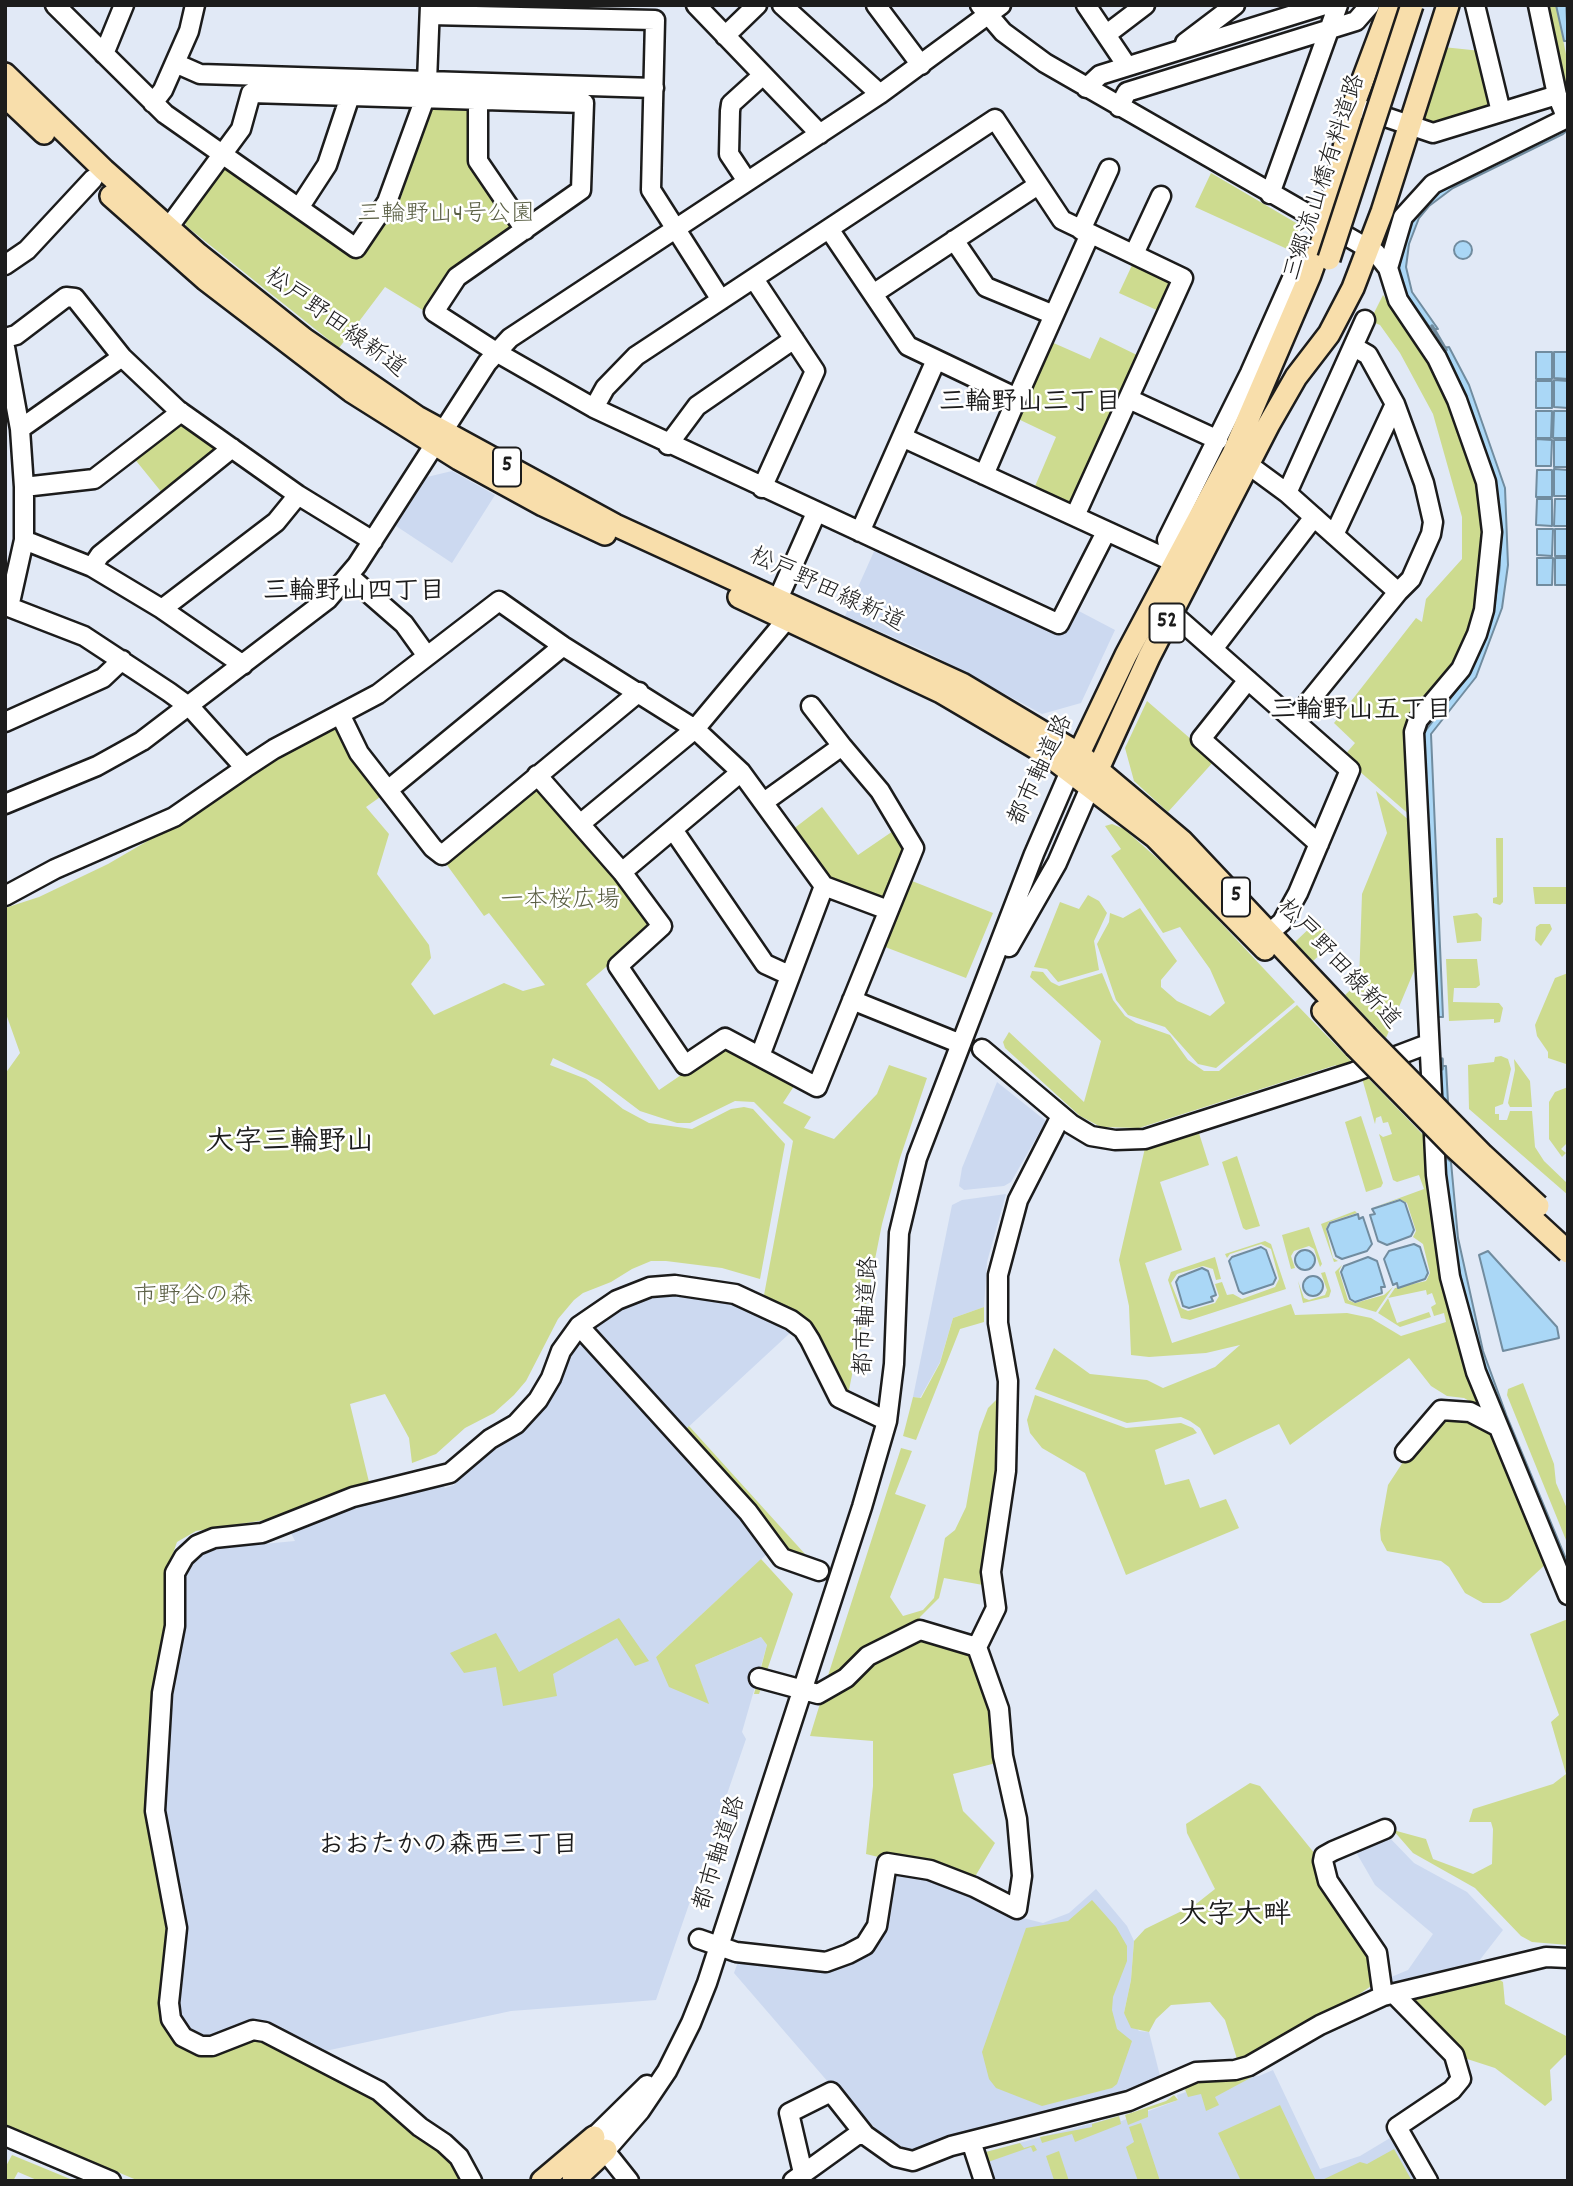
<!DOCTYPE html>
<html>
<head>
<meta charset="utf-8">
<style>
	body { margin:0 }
	#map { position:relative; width:1573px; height:2186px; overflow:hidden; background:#e1e9f6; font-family:Dekko,sans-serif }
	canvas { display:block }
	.frame { position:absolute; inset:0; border:7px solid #1c1c1c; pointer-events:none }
</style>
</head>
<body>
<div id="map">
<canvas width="1573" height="2186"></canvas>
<div class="frame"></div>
</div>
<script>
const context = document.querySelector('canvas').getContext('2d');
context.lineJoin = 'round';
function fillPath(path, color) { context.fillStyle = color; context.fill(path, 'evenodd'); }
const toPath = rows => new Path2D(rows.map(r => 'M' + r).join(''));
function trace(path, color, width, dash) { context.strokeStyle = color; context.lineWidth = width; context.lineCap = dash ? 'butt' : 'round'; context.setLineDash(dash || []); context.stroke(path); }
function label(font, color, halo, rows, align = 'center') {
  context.font = font + ' Dekko,"Klee One",sans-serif'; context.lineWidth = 5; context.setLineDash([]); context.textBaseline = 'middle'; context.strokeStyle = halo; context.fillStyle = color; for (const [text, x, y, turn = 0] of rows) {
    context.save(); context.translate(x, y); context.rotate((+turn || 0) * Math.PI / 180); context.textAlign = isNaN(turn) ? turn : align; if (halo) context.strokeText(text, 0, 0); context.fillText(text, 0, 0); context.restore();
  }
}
const built = toPath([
	[452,471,495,495,452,563,396,526,427,477],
	[876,547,1063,632,1075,609,1115,630,1081,703,1042,714,927,652,845,616],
	[997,1082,1046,1121,1011,1182,1004,1186,964,1190,959,1186,962,1168],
	[1006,1194,987,1262,984,1307,953,1318,940,1362,920,1398,913,1397,952,1205,962,1200],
	[661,1291,733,1301,790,1333,684,1431,592,1332,592,1324,608,1314],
	[578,1342,584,1343,739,1514,768,1553,656,1657,708,1703,695,1665,761,1637,767,1645,742,1732,746,1739,656,2000,511,2011,316,2053,264,2027,203,2041,177,2024,161,1816,178,1588,185,1563,195,1553,210,1549,295,1541,290,1531,337,1509,441,1482,445,1488,454,1485,464,1471,520,1430,558,1377],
	[1387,1835,1414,1863,1467,1892,1503,1930,1479,1961,1385,1984,1384,1980,1408,1970,1433,1934,1375,1885,1353,1847],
	[896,1869,931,1876,1023,1918,1043,1923,1069,1913,1096,1889,1127,1926,1134,1941,1131,1980,1124,2013,1139,2031,1149,2032,1160,2076,1127,2090,954,2134,917,2149,905,2149,877,2130,865,2117,860,2119,734,1973,739,1959,858,1954,890,1874],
	[1273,2070,1320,2169,1360,2156,1390,2138,1398,2139,1421,2181,991,2181,982,2153,1119,2116,1121,2121,1130,2118,1178,2100,1177,2095,1186,2092,1183,2084,1259,2076]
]);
const green = toPath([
	[1545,5,1556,5,1568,64,1568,107],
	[1443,47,1481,51,1494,103,1489,111,1437,127,1420,122],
	[435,106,468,106,472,110,472,164,513,226,512,232,426,312,385,287,339,348,186,226,184,217,221,166,226,164,360,259,401,197,430,111],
	[1211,173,1303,227,1292,247,1296,253,1195,207],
	[1134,261,1174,284,1161,312,1119,293],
	[1383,295,1421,346,1447,394,1480,483,1486,560,1482,594,1457,666,1425,703,1412,817,1343,757,1355,743,1334,723,1416,618,1422,622,1426,599,1462,559,1462,517,1433,414,1400,353,1380,325,1370,321],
	[1100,337,1141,357,1074,505,1069,508,1033,491,1056,437,1016,418,1049,341,1090,359],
	[176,422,184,422,216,445,215,454,163,494,133,457],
	[1147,701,1215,760,1168,812,1134,781,1125,748],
	[334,724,340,725,383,795,366,807,389,834,377,874,429,945,431,958,411,984,434,1015,504,983,523,991,545,985,489,913,484,916,444,861,533,786,539,787,653,922,652,928,586,984,659,1090,721,1048,730,1046,796,1083,783,1103,811,1117,804,1128,834,1139,877,1094,889,1065,927,1078,900,1158,882,1224,848,1395,822,1346,801,1318,764,1295,793,1141,754,1102,735,1101,690,1123,677,1123,640,1111,599,1080,553,1058,550,1065,586,1079,623,1109,649,1123,692,1129,731,1109,744,1107,753,1109,785,1144,760,1279,722,1268,666,1261,651,1261,632,1269,611,1282,583,1293,574,1300,558,1319,526,1381,514,1395,494,1413,465,1428,436,1454,412,1463,409,1438,385,1394,350,1404,369,1482,265,1520,196,1531,177,1542,165,1576,168,1619,148,1800,149,1835,168,1929,160,2011,162,2021,168,2032,185,2050,207,2054,254,2039,371,2095,445,2151,464,2181,139,2181,5,2125,5,1074,20,1053,5,1011,5,908,39,897,108,864,211,804,262,763],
	[1376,791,1412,823,1419,959,1386,1038,1345,995,1359,982,1362,894,1387,833],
	[822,807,858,855,896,829,908,848,886,900,827,879,792,830],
	[1112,824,1124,829,1175,874,1295,1002,1216,1068,1198,1064,1165,1027,1128,1015,1116,1000,1097,944,1109,922,1110,913,1123,918,1140,908,1177,961,1161,980,1161,987,1177,1001,1210,1016,1225,1003,1210,969,1180,927,1163,933,1111,856,1121,849,1105,826],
	[1496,838,1503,838,1503,902,1500,905,1493,903,1493,898,1497,897],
	[907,879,993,913,966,978,880,945],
	[1533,887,1568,887,1568,904,1535,904],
	[1088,895,1099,901,1107,913,1094,941,1099,970,1058,982,1047,969,1034,967,1060,902,1079,909],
	[1477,913,1482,918,1481,941,1457,943,1453,916],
	[1317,921,1335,941,1313,961,1295,942],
	[1540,924,1550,924,1552,929,1541,946,1535,940,1536,927],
	[1446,959,1477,959,1480,985,1476,988,1454,988,1453,1002,1499,1003,1503,1008,1500,1022,1494,1023,1494,1019,1449,1021],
	[1032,971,1043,972,1051,982,1059,986,1102,973,1113,1000,1125,1016,1136,1023,1170,1035,1188,1060,1204,1071,1219,1071,1297,1005,1354,1064,1338,1069,1336,1065,1139,1128,1101,1127,1080,1116,1005,1048,1003,1042,1009,1032,1084,1102,1101,1041,1030,977],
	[1568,973,1568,1064,1566,1064,1548,1058,1548,1052,1537,1036,1535,1025,1555,978],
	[1501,1056,1508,1059,1511,1069,1503,1104,1495,1107,1495,1114,1499,1114,1499,1120,1507,1120,1510,1111,1532,1111,1535,1147,1544,1161,1568,1184,1568,1195,1469,1109,1468,1065,1494,1062,1495,1057],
	[1514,1059,1530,1081,1532,1107,1510,1107,1508,1103,1515,1070],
	[1367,1077,1428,1140,1482,1408,1464,1398,1447,1396,1431,1386,1409,1358,1290,1445,1279,1424,1214,1455,1200,1428,1190,1421,1181,1417,1127,1423,1035,1389,1054,1348,1090,1374,1147,1380,1163,1388,1215,1367,1240,1345,1206,1353,1149,1357,1131,1355,1129,1306,1119,1260,1145,1148,1198,1130,1209,1165,1160,1182,1182,1250,1145,1263,1172,1343,1291,1304,1295,1315,1347,1313,1371,1318,1401,1336,1446,1322,1444,1313,1434,1316,1431,1307,1436,1304,1432,1293,1427,1295,1426,1290,1388,1298,1397,1323,1429,1312,1431,1317,1400,1327,1378,1313,1395,1288,1426,1281,1430,1273,1423,1244,1413,1237,1416,1231,1407,1203,1399,1199,1372,1208,1424,1189,1419,1175,1397,1182,1393,1180,1379,1134,1383,1137,1392,1134,1388,1122,1383,1123,1381,1116,1376,1118,1375,1124,1362,1078],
	[1568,1087,1568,1142,1561,1149,1566,1153,1562,1157,1549,1139,1549,1102,1555,1092],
	[1361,1116,1383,1183,1381,1187,1366,1192,1345,1122],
	[1237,1156,1260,1226,1246,1230,1243,1228,1222,1162],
	[1355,1211,1357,1213,1329,1222,1326,1229,1333,1258,1338,1261,1334,1262,1321,1224],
	[1309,1227,1322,1264,1320,1267,1314,1249,1309,1246,1294,1251,1291,1256,1295,1268,1291,1269,1282,1235],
	[1265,1241,1271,1244,1286,1289,1190,1320,1181,1318,1168,1280,1171,1272,1215,1257,1221,1279,1216,1280,1213,1269,1203,1266,1177,1274,1171,1283,1181,1308,1188,1311,1215,1303,1219,1296,1215,1284,1222,1282,1227,1295,1233,1294,1242,1299,1275,1287,1279,1279,1271,1249,1261,1244,1230,1254,1227,1258,1225,1254],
	[1342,1265,1339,1271,1348,1300,1355,1303,1384,1295,1393,1287,1376,1312,1345,1303,1335,1272],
	[1325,1272,1331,1291,1329,1297,1303,1303,1298,1281,1304,1298,1309,1300,1325,1295,1327,1290,1321,1273],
	[984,1307,984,1322,960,1329,916,1440,903,1436,913,1397,921,1398,940,1363,953,1318],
	[1523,1383,1554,1464,1556,1483,1568,1511,1568,1545,1507,1395,1508,1389],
	[1035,1395,1126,1428,1181,1423,1193,1428,1197,1433,1155,1450,1165,1485,1189,1479,1200,1508,1226,1499,1239,1528,1126,1575,1085,1473,1042,1448,1030,1433,1027,1420],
	[998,1398,1001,1404,999,1455,986,1581,983,1585,944,1578,939,1598,920,1617,916,1629,824,1688,901,1448,912,1451,895,1494,926,1505,890,1597,903,1616,923,1610,934,1598,945,1538,955,1530,966,1507,979,1432,988,1408],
	[1443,1415,1472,1417,1492,1431,1547,1563,1508,1599,1500,1603,1483,1603,1465,1593,1449,1567,1441,1561,1387,1551,1381,1540,1380,1530,1388,1485,1405,1459],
	[689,1426,805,1554,785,1550,684,1431],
	[761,1559,793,1594,759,1694,754,1694,767,1645,761,1637,695,1665,709,1704,669,1687,656,1657],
	[619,1618,649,1661,635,1666,617,1638,553,1674,557,1696,503,1706,496,1667,464,1673,450,1653,496,1633,519,1672],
	[1568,1619,1568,1945,1532,1942,1521,1936,1475,1888,1413,1853,1393,1830,1426,1839,1433,1859,1473,1874,1492,1864,1493,1829,1491,1822,1469,1822,1473,1809,1553,1784,1566,1774,1551,1722,1559,1715,1530,1634],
	[911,1636,972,1652,991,1697,1000,1762,953,1774,963,1811,995,1843,973,1880,866,1854,873,1786,873,1741,810,1736,822,1697],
	[1250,1783,1260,1786,1315,1854,1368,1944,1374,1984,1293,2040,1248,2059,1237,2059,1225,2020,1210,2002,1171,2005,1156,2019,1149,2032,1131,2028,1124,2013,1131,1980,1134,1941,1145,1929,1196,1904,1215,1889,1187,1833,1186,1824],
	[1092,1900,1116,1927,1127,1946,1127,1961,1113,1997,1112,2010,1117,2029,1132,2041,1117,2084,1112,2088,1042,2106,996,2088,989,2079,982,2052,1026,1928,1068,1921],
	[1494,1976,1503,1982,1505,2004,1568,2037,1568,2056,1565,2055,1550,2070,1552,2100,1545,2106,1495,2068,1461,2057,1415,2008,1414,1995],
	[1254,2076,1215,2097,1219,2105,1206,2111,1201,2094,1188,2097,1183,2084,1204,2079],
	[1174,2095,1178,2100,1148,2110,1148,2117,1128,2125,1125,2115,1166,2101],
	[1280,2105,1316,2181,1241,2181,1218,2133],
	[1119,2116,1121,2124,1075,2142,1072,2134,1042,2143,1040,2137,1092,2127,1092,2124],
	[1141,2123,1160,2181,1138,2181,1126,2147,1134,2142,1129,2127],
	[1020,2143,1024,2148,1034,2145,1037,2150,1033,2152,1031,2147,988,2162,987,2167,982,2153],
	[1394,2149,1412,2181,1320,2181,1360,2162,1367,2164],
	[1059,2151,1069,2181,1054,2180,1046,2156],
	[12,2155,75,2181,39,2181,18,2172,13,2181,5,2181,5,2168]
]);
const water = toPath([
	[1556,5,1566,5,1568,41,1564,41,1556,5],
	[1568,118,1568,130,1563,134,1453,188,1429,206,1419,218,1409,244,1406,267,1412,292,1438,329,1431,329,1405,292,1399,270,1405,228,1427,195,1568,118],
	'1454 250a9 9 0 1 1 18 0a9 9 0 1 1-18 0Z',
	[1449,347,1469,385,1505,488,1508,565,1502,608,1476,677,1431,734,1443,1017,1436,1017,1423,734,1470,673,1494,608,1500,566,1497,489,1462,388,1441,348,1449,347],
	[1536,352,1552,352,1552,379,1536,379,1536,352],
	[1554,352,1568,352,1568,379,1554,378,1554,352],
	[1554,380,1568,381,1568,408,1554,407,1554,380],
	[1536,381,1552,381,1552,408,1536,408,1536,381],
	[1536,411,1552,411,1551,438,1536,438,1536,411],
	[1554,411,1568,411,1568,438,1553,438,1554,411],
	[1536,439,1552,440,1551,466,1536,466,1536,439],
	[1554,440,1568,440,1568,467,1554,467,1554,440],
	[1554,469,1568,470,1568,496,1554,496,1554,469],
	[1537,470,1552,470,1552,497,1536,497,1537,470],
	[1537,499,1552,499,1552,526,1536,525,1537,499],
	[1555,499,1568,499,1568,526,1554,526,1555,499],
	[1537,529,1553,529,1552,556,1537,555,1537,529],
	[1555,529,1568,529,1568,556,1555,556,1555,529],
	[1537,558,1553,558,1552,585,1537,585,1537,558],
	[1555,558,1568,558,1568,585,1555,585,1555,558],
	[1439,1066,1446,1066,1448,1102,1440,1094,1439,1066],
	[1442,1154,1451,1162,1458,1238,1483,1351,1507,1417,1568,1564,1568,1581,1478,1353,1452,1238,1442,1154],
	[1400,1200,1405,1203,1414,1230,1411,1236,1387,1245,1378,1241,1370,1215,1375,1214,1372,1209,1400,1200],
	[1358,1214,1359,1219,1363,1217,1372,1244,1367,1251,1342,1259,1336,1256,1327,1229,1330,1223,1358,1214],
	[1414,1244,1420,1247,1428,1273,1425,1279,1398,1288,1397,1283,1393,1285,1384,1259,1389,1251,1414,1244],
	[1261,1247,1266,1250,1276,1278,1273,1284,1243,1294,1239,1291,1229,1261,1232,1257,1261,1247],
	'1295 1260a10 10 0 1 1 20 0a10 10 0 1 1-20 0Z',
	[1488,1251,1557,1327,1559,1338,1503,1351,1479,1255,1488,1251],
	[1368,1257,1377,1261,1385,1287,1381,1287,1382,1293,1355,1302,1350,1299,1341,1272,1344,1266,1368,1257],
	[1202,1268,1208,1271,1216,1295,1211,1297,1213,1301,1189,1308,1183,1306,1176,1282,1179,1277,1202,1268],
	'1303 1286a10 10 0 1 1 20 0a10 10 0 1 1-20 0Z'
]);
const stream = toPath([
	[1432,326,1446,350],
	[1442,1059,1442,1069]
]);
const minor = toPath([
	[55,5,165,114,356,248,387,202,425,98],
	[696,5,820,134],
	[782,5,880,94],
	[876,5,921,65],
	[980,5,1003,32,1045,63,1376,253,1388,268,1398,300,1437,358,1457,400,1486,482,1492,532,1484,610,1477,634,1461,669,1418,720,1414,732,1436,1175,1450,1277,1476,1372,1568,1595],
	[1086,5,1127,66],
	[1475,5,1501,112],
	[430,15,655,20,651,190,721,300],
	[1107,34,1145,5],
	[725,36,757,5],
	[1185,43,1235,5],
	[104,54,124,5],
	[175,63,200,74,654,88],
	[427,82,430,5],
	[1086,88,1100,75,1325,5],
	[478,100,478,161,525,230],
	[153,103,163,90,189,31,195,5],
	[1353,106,1433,133,1557,95],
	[1119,107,1127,92,1356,21,1370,5],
	[747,181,729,154,730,111,731,104,763,75],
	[1270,194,1338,5],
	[299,208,327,165,350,96],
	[168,228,241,129,251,93,584,103,581,190,457,277,434,312,496,352,594,408,1059,624,1106,532],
	[829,229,908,346,1017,398,1090,234],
	[1081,230,1109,169],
	[954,240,986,287,1054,315],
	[1134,254,1161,196],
	[5,265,27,250,93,179],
	[1388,268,1403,217,1433,184,1561,121,1565,114,1557,95,1538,5],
	[754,279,815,371,762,488],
	[873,294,1038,185],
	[5,338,16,335,66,297,75,298,122,357,178,410,298,495,373,541],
	[5,347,20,429,24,487,24,540,9,607,84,636,169,692,191,708,245,768,274,749,378,694,499,601,563,646,695,729,741,772,824,886,888,910],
	[1354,347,1368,355,1395,404,1424,483,1433,522,1431,534,1411,579,1398,592],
	[1129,399,1218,440],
	[594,408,605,388,636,356,995,119,1062,220,1183,278,1075,516],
	[20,429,122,357],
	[902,437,1174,562],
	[668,445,697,406,794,339],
	[1238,457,1287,493,1398,592,1294,720],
	[984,475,1017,398],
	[24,487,94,479,181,412],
	[1287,493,1365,320],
	[860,532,936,360],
	[1334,535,1395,404],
	[24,540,92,567,162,609,243,665],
	[1169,550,1167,540,1250,373,1298,265],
	[92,567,100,555,232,448],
	[349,576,404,624,427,656],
	[778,599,816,513],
	[162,609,276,522,298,495],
	[1172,613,1350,770,1298,893,1282,922,1269,933],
	[1213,649,1314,517],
	[1248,680,1201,739,1319,844],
	[811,706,842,746],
	[340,714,359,753,433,848,442,855,639,692],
	[5,722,103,678,122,660],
	[537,775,622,872,662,926,618,966,685,1065,725,1038,817,1087,914,848,880,791,842,746,764,802],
	[388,790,563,646],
	[5,804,97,766,142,741,328,599,357,565,487,363,510,338,880,94,1001,5],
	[580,824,695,729,787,619],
	[674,831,765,964,789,975],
	[622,872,741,772],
	[5,896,55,869,174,817,245,768],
	[1009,947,1057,863,1091,785],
	[852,1000,961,1044],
	[982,1049,1071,1124,1091,1136,1115,1140,1145,1139,1354,1072,1428,1044],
	[760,1056,824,886],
	[579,1326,748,1512,782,1558,819,1571],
	[1405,1452,1441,1410,1470,1412,1497,1426],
	[759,1678,818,1694,846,1678,868,1656,920,1630,977,1647],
	[699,1939,736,1952,826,1962,848,1954,865,1945,877,1926,887,1863,930,1870,974,1887,1017,1909,1022,1876,1017,1819,1003,1756,999,1709,977,1647,996,1608,991,1572,1006,1471,1008,1381,998,1323,998,1275,1018,1200,1061,1116],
	[1394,1994,1454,2055,1461,2079,1452,2090,1397,2127,1428,2181],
	[1383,1996,1377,1953,1328,1881,1323,1861,1324,1856,1333,1851,1385,1829],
	[5,2136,111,2181],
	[971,2141,984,2181],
	[606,2150,640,2111,667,2071,691,2023,707,1983,862,1507,887,1421,894,1364,899,1233,917,1158,1034,854,1070,771],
	[803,2173,789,2113,831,2092,865,2135,896,2157,913,2161,951,2146,1129,2101,1196,2072,1235,2070,1249,2066,1320,2025,1383,1996,1546,1957,1568,1958],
	[472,2181,459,2157,444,2143,420,2127,379,2091,265,2032,253,2030,212,2046,201,2046,183,2037,171,2019,169,2003,177,1928,155,1811,162,1693,175,1626,175,1573,184,1557,197,1545,214,1538,262,1533,353,1497,450,1473,490,1439,516,1424,538,1400,551,1378,561,1351,579,1326,617,1300,650,1287,675,1285,735,1294,791,1320,803,1329,810,1340,839,1398,887,1421],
	[629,2181,594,2137,647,2085],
	[793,2181,857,2135,865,2135]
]);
const major = toPath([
	[5,74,104,170,198,254,304,339,417,417,615,525,962,684,1079,754,1182,841,1365,1035],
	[5,96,44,133],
	[111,196,206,280,351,391,459,459,543,505,605,534],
	[739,597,941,692,1048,755,1155,837,1265,949],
	[1073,766,1126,655,1233,454,1310,275,1327,227,1353,106,1391,5],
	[1093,780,1149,657,1269,424,1296,377,1329,334,1353,288,1382,212,1448,5],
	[1323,1011,1355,1046],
	[542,2181,594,2137],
	[573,2181,606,2150]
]);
const majorBridge = toPath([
	[1329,259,1412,5],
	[1365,1035,1483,1155,1538,1206],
	[1355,1046,1453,1146,1568,1252]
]);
const shields = [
	[507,467,28],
	[1167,623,35],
	[1236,897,28]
];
const shieldNames = [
	["5",507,467],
	["52",1167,623],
	["5",1236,897]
];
const streetNames = [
	["三郷流山橋有料道路",1327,178,-72],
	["松戸野田線新道",334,325,36],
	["松戸野田線新道",826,592,25],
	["都市軸道路",1043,771,-65],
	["松戸野田線新道",1337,966,47],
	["都市軸道路",869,1316,-87],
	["都市軸道路",722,1854,-72]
];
const parkNames = [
	["三輪野山4号公園",446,217],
	["一本桜広場",560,903],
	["市野谷の森",193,1299]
];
const neighbourhoodNames = [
	["三輪野山三丁目",1030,405],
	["三輪野山四丁目",354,594],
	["三輪野山五丁目",1361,713],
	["おおたかの森西三丁目",448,1848]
];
const quarterNames = [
	["大字三輪野山",290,1145],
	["大字大畔",1235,1918]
];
fillPath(built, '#ccd9f0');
fillPath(green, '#cddb8f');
fillPath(water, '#aad7f6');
trace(water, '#718c9f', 2);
trace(stream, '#718c9f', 3.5);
trace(minor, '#1c1c1c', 23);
trace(major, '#1c1c1c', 26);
trace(minor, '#fff', 18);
trace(major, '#f8deab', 21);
trace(majorBridge, '#1c1c1c', 26, []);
trace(majorBridge, '#f8deab', 21);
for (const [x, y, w] of shields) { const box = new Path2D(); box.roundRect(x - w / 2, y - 19.5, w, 39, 5); context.fillStyle = '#fff'; context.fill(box); trace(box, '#1c1c1c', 2); }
label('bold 23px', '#1c1c1c', null, shieldNames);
label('24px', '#1c1c1c', '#fff', streetNames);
label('24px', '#5a5f44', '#fff', parkNames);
label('bold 26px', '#1c1c1c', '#fff', neighbourhoodNames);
label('bold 28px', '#1c1c1c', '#fff', quarterNames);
</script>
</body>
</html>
